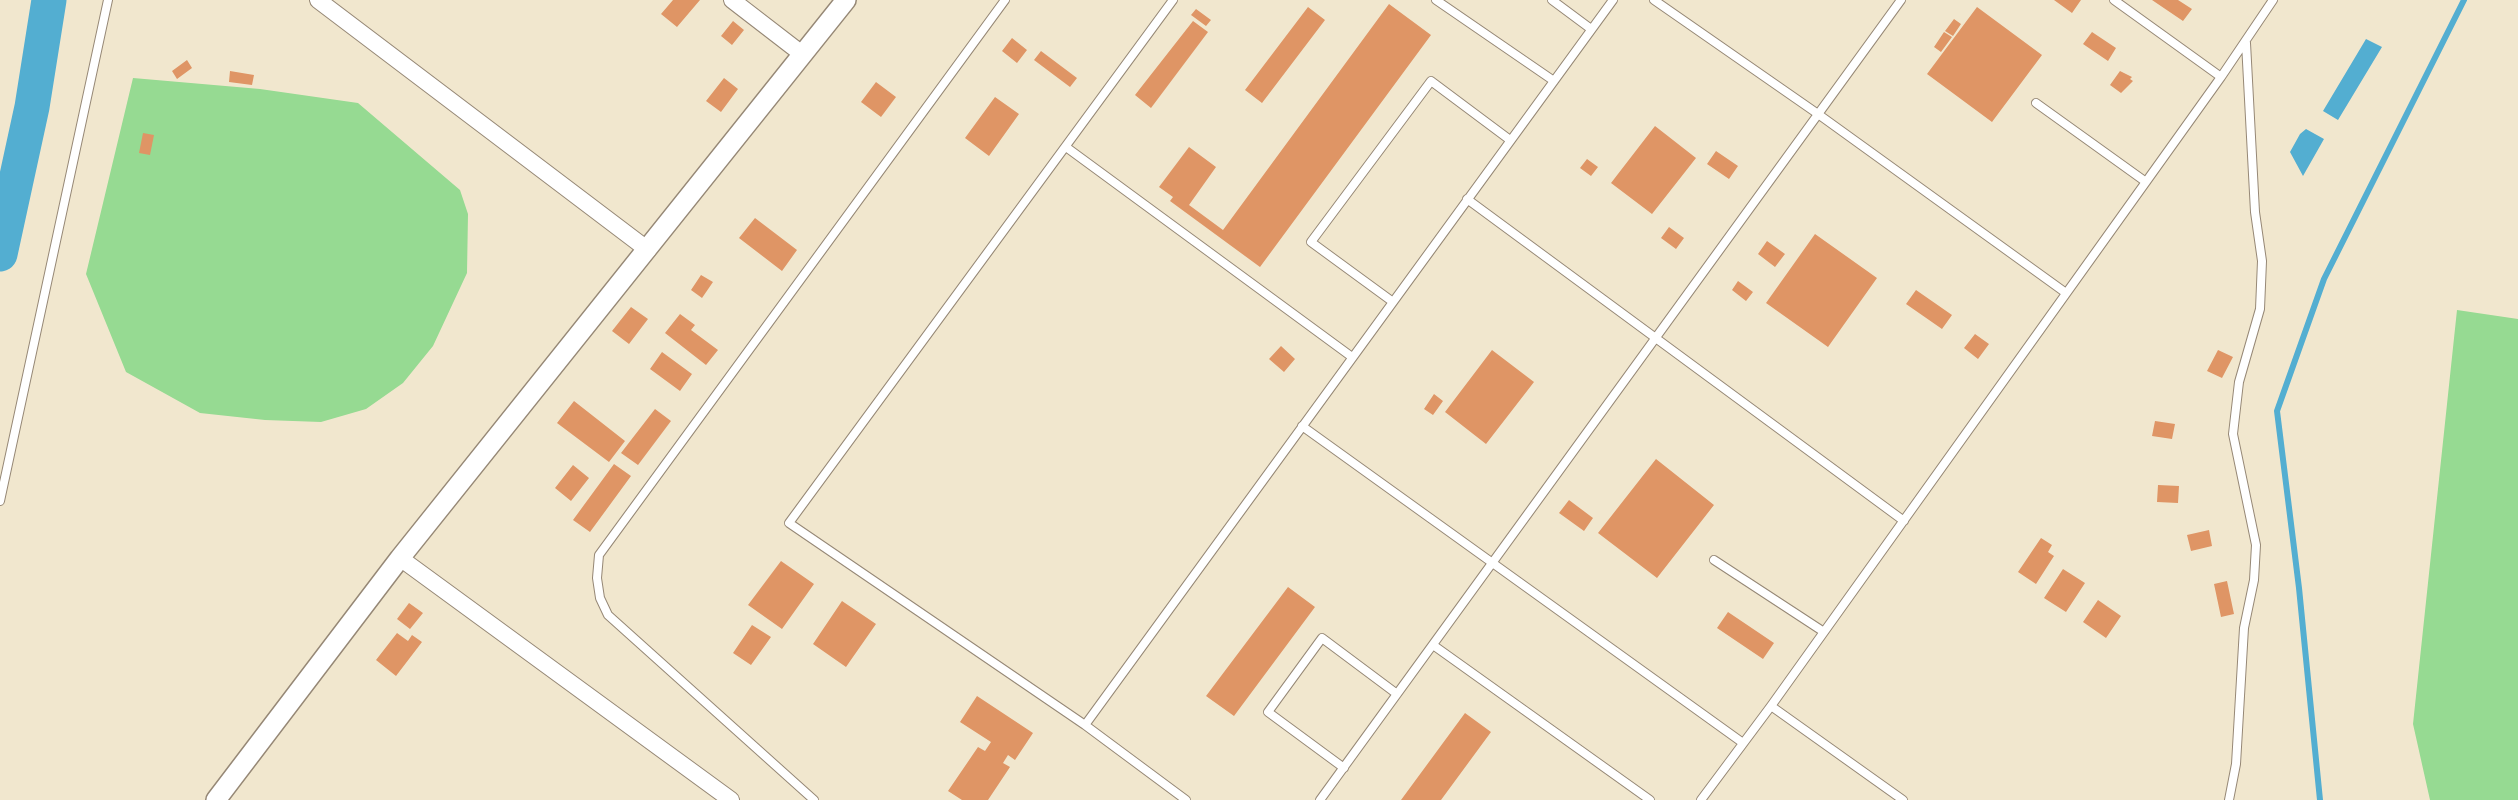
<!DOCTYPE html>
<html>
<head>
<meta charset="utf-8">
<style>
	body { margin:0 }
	canvas { display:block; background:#f1e7ce }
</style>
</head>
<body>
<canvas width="2518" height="800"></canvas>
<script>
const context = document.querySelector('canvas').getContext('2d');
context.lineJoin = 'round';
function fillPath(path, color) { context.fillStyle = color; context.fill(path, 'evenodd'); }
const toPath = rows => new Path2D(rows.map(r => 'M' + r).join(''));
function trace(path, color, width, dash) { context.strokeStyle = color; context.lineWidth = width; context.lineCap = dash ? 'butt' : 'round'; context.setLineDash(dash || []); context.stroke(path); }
const green = toPath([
	[133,78,260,89,358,103,460,190,468,214,467,273,433,346,403,383,366,409,321,422,265,420,200,413,126,372,86,274],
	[2457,310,2518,319,2518,800,2430,800,2413,724]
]);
const water = toPath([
	[2366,39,2382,47,2338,120,2323,111],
	[2306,129,2324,139,2303,176,2290,152,2300,134]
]);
const stream = toPath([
	[2320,800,2299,588,2277,411,2324,279,2464,0]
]);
const river = toPath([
	[0,254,32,107,49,0]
]);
const building = toPath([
	[673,0,700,0,677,27,661,14],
	[2054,0,2081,0,2072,13],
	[2152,0,2178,0,2192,9,2183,21],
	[1389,4,1431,35,1260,267,1170,201,1173,197,1159,187,1189,147,1216,167,1189,205,1223,230],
	[1308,7,1325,20,1262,103,1245,90],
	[1977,7,2042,55,1992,122,1927,74],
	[1196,9,1211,20,1206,26,1191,15],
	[1954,19,1961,24,1953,36,1945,31],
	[733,21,744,30,732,45,721,36],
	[1193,21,1208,32,1151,108,1135,95],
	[1944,32,1952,37,1941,52,1934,47],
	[2092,32,2116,48,2108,61,2083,44],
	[1012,38,1027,50,1017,63,1002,51],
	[1041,51,1077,78,1070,87,1034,60],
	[187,60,192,68,177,79,172,71],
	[230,71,254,75,252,85,229,82],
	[2120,71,2132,77,2130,79,2133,81,2121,93,2110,85],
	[724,78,738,89,721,112,706,101],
	[876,82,896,97,881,117,861,102],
	[995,97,1019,114,989,156,965,138],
	[1655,126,1696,158,1652,214,1611,183],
	[143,133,154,135,150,155,139,153],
	[1716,151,1738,166,1729,179,1707,164],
	[1587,159,1598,167,1591,176,1580,168],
	[755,218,797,250,782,271,739,238],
	[1669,227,1684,238,1676,249,1661,238],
	[1815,234,1877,278,1828,347,1766,303],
	[1767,241,1785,254,1775,267,1758,254],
	[701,275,713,282,702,298,691,290],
	[1738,281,1753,292,1746,301,1732,290],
	[1916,290,1952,315,1942,329,1906,304],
	[631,307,648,319,629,344,612,331],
	[680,314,695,325,691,330,718,350,706,365,665,333],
	[1975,334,1989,344,1978,359,1964,348],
	[1281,346,1295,359,1284,372,1269,359],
	[1492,350,1534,382,1486,444,1445,412],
	[2218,350,2233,357,2222,378,2207,371],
	[662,352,692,374,680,391,650,369],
	[1434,394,1443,401,1433,415,1424,409],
	[574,401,625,441,609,462,557,423],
	[655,409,671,421,638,465,621,453],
	[2155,421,2175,424,2172,439,2152,436],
	[1656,459,1714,505,1657,578,1598,533],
	[614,464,631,476,590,532,573,520],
	[573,465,589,478,571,501,555,488],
	[2158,485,2179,486,2178,503,2157,502],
	[1569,500,1593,518,1584,531,1559,513],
	[2209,530,2212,546,2191,551,2187,535],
	[2041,538,2052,545,2048,552,2054,556,2036,584,2018,572],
	[781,561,814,584,782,629,748,605],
	[2063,569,2085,583,2066,612,2044,598],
	[2227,581,2234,614,2221,617,2214,584],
	[1288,587,1315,607,1234,716,1206,696],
	[2098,600,2121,616,2106,638,2083,622],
	[842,601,876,624,846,667,813,644],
	[409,603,423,613,410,629,397,619],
	[1728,612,1774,643,1763,659,1717,628],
	[752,625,771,637,751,665,733,653],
	[397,633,408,641,412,635,422,642,396,676,376,660],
	[977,696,1033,733,1015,760,1008,755,1003,763,1010,767,988,800,962,800,948,791,978,747,985,751,991,742,960,722],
	[1465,713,1491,732,1441,800,1401,800]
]);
const service = toPath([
	[1173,0,789,523,1085,725,1186,800],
	[1436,0,1554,81],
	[1552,0,1591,29],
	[1654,0,1818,114,2066,293],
	[2114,0,2221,77],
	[2036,103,2146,182],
	[1066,147,1352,357],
	[1467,199,1904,521],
	[1393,302,1311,242,1431,81,1510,140],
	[1302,426,1743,743],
	[0,501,108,0],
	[1714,560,1824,632],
	[1433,645,1650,800],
	[1771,706,1903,800],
	[1085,725,1613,0],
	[1344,768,1268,712,1322,638,1397,694],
	[814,800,608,615,600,598,597,578,599,555,1005,0],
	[1320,800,1901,0],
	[1701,800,1771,706,2221,77,2273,0],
	[2229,800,2236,764,2244,628,2254,580,2256,545,2233,434,2239,382,2260,309,2262,261,2255,212,2246,43]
]);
const minor = toPath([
	[318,0,648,250],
	[732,0,802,54],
	[400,558,731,800]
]);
const tertiary = toPath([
	[216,800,400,558,846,0]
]);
fillPath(green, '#96da92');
fillPath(water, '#53aed1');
trace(stream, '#53aed1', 6);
trace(river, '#53aed1', 35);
fillPath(building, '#df9565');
trace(service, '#968876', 10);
trace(minor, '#968876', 18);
trace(tertiary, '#968876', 22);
trace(service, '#fff', 8);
trace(minor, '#fff', 16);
trace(tertiary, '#fff', 19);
</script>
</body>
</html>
